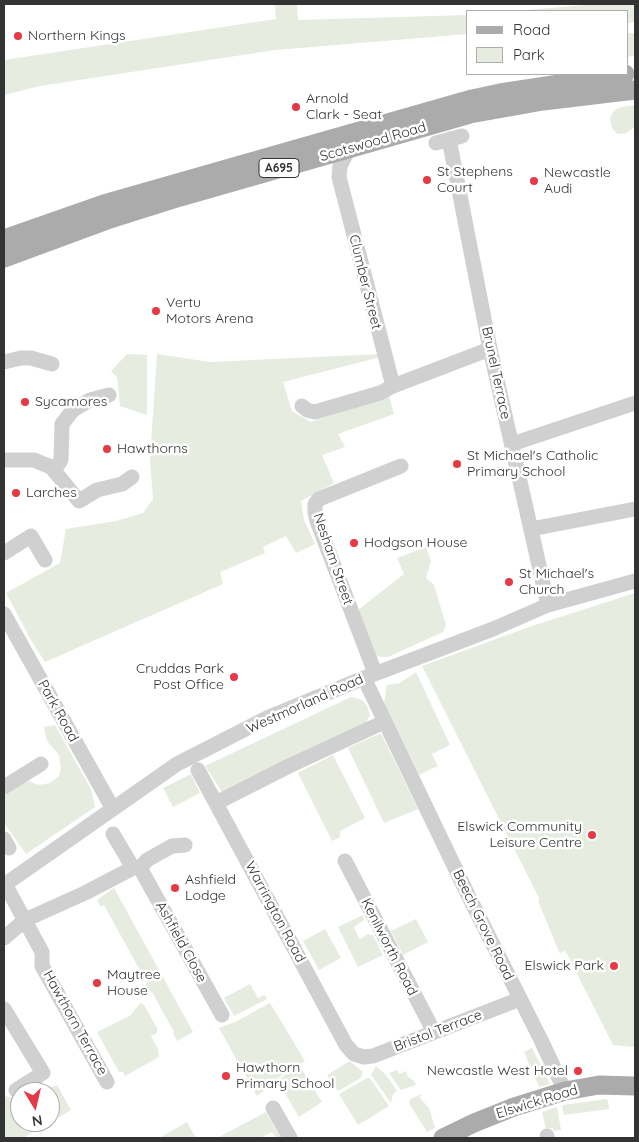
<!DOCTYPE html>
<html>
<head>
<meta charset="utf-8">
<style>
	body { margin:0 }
	#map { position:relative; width:639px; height:1142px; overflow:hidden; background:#fff; font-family:Quicksand,sans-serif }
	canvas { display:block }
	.frame { position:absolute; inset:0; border:5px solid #333; pointer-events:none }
	.legend { position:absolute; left:466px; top:10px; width:162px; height:65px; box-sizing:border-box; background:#fff; border:1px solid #adadad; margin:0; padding:6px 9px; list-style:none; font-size:15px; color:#333 }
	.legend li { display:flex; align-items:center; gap:10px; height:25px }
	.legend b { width:25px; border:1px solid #adadad }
	.north { position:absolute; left:10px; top:1082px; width:50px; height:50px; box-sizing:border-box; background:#fff; border:1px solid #adadad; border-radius:50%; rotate:171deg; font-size:14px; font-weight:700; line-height:20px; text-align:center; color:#333 }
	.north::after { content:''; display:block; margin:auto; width:18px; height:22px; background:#e63946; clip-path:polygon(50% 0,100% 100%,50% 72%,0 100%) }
</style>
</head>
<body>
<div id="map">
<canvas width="639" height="1142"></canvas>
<div class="frame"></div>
<ul class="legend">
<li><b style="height:6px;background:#ababab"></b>Road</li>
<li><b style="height:14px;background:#e6ecdf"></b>Park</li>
</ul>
<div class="north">N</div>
</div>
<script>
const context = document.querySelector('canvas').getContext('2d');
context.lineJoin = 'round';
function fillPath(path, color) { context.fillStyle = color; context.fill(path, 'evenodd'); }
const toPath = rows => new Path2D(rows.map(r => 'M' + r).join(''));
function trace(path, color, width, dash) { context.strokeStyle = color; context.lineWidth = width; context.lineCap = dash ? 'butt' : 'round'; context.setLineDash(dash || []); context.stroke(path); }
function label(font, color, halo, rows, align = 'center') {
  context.font = font + ' Quicksand,sans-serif'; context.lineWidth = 5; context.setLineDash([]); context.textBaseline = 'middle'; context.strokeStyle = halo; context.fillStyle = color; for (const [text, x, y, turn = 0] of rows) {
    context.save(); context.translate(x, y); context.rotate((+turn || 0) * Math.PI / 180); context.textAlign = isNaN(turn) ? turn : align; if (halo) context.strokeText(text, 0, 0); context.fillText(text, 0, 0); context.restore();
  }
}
const green = toPath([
	[275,4,297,4,298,20,468,15,468,34,275,50,40,86,4,95,4,60,276,19],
	[598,4,635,4,635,22,628,23,628,11,514,11],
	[628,33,635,33,635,55,628,57],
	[635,105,635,127,626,133,620,134,616,133,612,128,610,119,612,114,615,110,621,107],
	[127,354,147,355,147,415,120,406,117,377,111,371],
	[157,354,210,362,380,354,377,358,283,382,292,411,311,422,389,396,394,414,338,434,345,447,322,455,334,483,301,501,304,520,315,544,296,553,286,536,263,547,265,553,220,572,223,584,45,662,31,640,6,593,60,563,66,529,116,521,143,513,153,499,150,459],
	[426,547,431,561,426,578,434,585,446,625,443,632,388,657,381,657,376,655,358,610,404,574,397,558],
	[635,593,635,1047,613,1045,565,950,560,954,538,901,540,900,422,666,529,627],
	[416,672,450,745,432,754,438,766,419,775,384,703,387,685,400,683],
	[351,697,362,700,367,706,370,715,366,723,222,792,205,766],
	[55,725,91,789,95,807,26,854,4,823,4,794,26,780,39,785,50,783,59,776,61,768,59,755,47,741,44,727],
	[381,733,418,809,384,823,348,748],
	[333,755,365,818,340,831,340,837,332,841,298,773],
	[191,774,200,793,173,807,163,788],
	[114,888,193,1032,177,1041,173,1033,174,1032,152,992,149,993,145,985,147,983,104,905,101,907,97,900],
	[363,915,364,920,354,927,359,938,360,939,368,934,373,935,383,955,358,967,338,927],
	[416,919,428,942,403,955,391,931],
	[325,929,341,958,319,970,303,941],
	[250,984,258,998,265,995,267,999,234,1016,224,998],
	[140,1003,144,1005,157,1028,157,1033,151,1036,158,1049,159,1057,125,1076,123,1072,119,1072,97,1032,131,1015],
	[270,1003,305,1061,276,1079,273,1084,257,1096,219,1028,235,1022],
	[532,1048,550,1084,539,1087,524,1052],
	[350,1061,363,1072,361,1078,338,1091,327,1075],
	[300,1066,322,1102,299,1117,277,1080],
	[376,1066,386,1075,397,1091,393,1094,391,1103,371,1075],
	[397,1070,399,1074,406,1071,408,1077,414,1081,416,1085,401,1090,389,1073],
	[369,1077,389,1106,358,1125,339,1094],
	[40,1084,53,1087,57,1085,71,1110,23,1138,4,1138,4,1096,14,1098,20,1105,20,1122,50,1122,50,1092,27,1092],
	[422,1094,420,1098,429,1108,435,1128,427,1132,409,1103,410,1099],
	[606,1099,608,1101,609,1109,564,1115,562,1107,563,1105],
	[557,1107,561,1130,554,1131,553,1128,546,1129,542,1112],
	[266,1112,281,1138,276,1138,272,1132,260,1138,217,1138],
	[187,1122,196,1138,159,1138]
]);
const minor = toPath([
	[449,139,490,349,548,605],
	[436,143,462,136],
	[349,149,340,166,339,177,393,386,490,349],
	[4,362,21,358,31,358,52,364],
	[302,406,307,410,315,412,380,393,393,386],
	[512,444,635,403],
	[4,460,34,460,51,467,79,501,97,490,122,484,132,477],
	[54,471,61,460,62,424,73,410,90,400,109,395],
	[531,529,635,509],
	[4,553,31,536,45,560],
	[4,614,113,809],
	[375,673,317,521,315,512,315,504,319,499,401,466],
	[364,678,469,897,541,1040,565,1091],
	[198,770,346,1045,354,1054,364,1057,373,1056,520,999],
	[4,787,41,764],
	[216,803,289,766,384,722],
	[113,834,133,868],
	[4,839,9,848],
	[345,861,434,1032],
	[140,868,222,1015],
	[5,884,42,952,42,966,107,1082],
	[4,885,177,764,267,718,364,678,493,629,548,605,635,581],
	[4,938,25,920,85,893,133,868,140,868,147,860,172,846,185,845],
	[4,1009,43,1073,16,1090],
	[273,1108,290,1138],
	[547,1136,547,1138]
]);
const major = toPath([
	[4,239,104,204,472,99,500,93,625,74],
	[4,258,107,220,180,197,470,114,543,101,635,90],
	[443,1138,474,1123,514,1107,565,1091,599,1085,635,1086]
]);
const markers = [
	[18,36,5,"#e63946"],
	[296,107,5,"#e63946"],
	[427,180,5,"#e63946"],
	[534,181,5,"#e63946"],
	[156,311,5,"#e63946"],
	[25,402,5,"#e63946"],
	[107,449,5,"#e63946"],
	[457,464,5,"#e63946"],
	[16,493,5,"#e63946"],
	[354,543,5,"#e63946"],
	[509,582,5,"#e63946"],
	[234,677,5,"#e63946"],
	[592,835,5,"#e63946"],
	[175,888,5,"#e63946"],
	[614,966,5,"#e63946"],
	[97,983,5,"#e63946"],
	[578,1071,5,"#e63946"],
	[226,1076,5,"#e63946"]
];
const shields = [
	[279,168,40]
];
const shieldNames = [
	["A695",279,168]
];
const poiNames = [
	["Northern Kings",28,36],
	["Arnold",306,99],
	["Clark - Seat",306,115],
	["St Stephens",437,172],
	["Court",437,188],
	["Newcastle",544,173],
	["Audi",544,189],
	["Vertu",166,303],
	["Motors Arena",166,319],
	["Sycamores",35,402],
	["Hawthorns",117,449],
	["St Michael's Catholic",467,456],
	["Primary School",467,472],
	["Larches",26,493],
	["Hodgson House",364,543],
	["St Michael's",519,574],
	["Church",519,590],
	["Cruddas Park",224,669,"right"],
	["Post Office",224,685,"right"],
	["Elswick Community",582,827,"right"],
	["Leisure Centre",582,843,"right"],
	["Ashfield",185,880],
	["Lodge",185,896],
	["Elswick Park",604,966,"right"],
	["Maytree",107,975],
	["House",107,991],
	["Hawthorn",236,1068],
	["Primary School",236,1084],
	["Newcastle West Hotel",568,1071,"right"]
];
const streetNames = [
	["Scotswood Road",373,142,-16],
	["Clumber Street",365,282,76],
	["Brunel Terrace",496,373,78],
	["Nesham Street",333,559,71],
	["Westmorland Road",305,704,-24],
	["Park Road",58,711,61],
	["Warrington Road",275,912,62],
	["Beech Grove Road",483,925,64],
	["Ashfield Close",181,942,61],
	["Kenilworth Road",389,947,63],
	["Hawthorn Terrace",75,1023,61],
	["Bristol Terrace",438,1031,-21],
	["Elswick Road",537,1102,-17]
];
fillPath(green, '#e6ecdf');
trace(minor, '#d0d0d0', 15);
trace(major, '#ababab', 19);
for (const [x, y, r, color] of markers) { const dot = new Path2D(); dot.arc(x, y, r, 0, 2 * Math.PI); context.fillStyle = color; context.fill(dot); trace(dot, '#fff', 2); }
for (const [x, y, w] of shields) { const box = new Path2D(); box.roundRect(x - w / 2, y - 9.5, w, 19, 4); context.fillStyle = '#fff'; context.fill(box); trace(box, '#333', 1); }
label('bold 12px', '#333', null, shieldNames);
label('14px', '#333', '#fff', poiNames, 'left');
label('14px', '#333', '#fff', streetNames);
</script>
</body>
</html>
